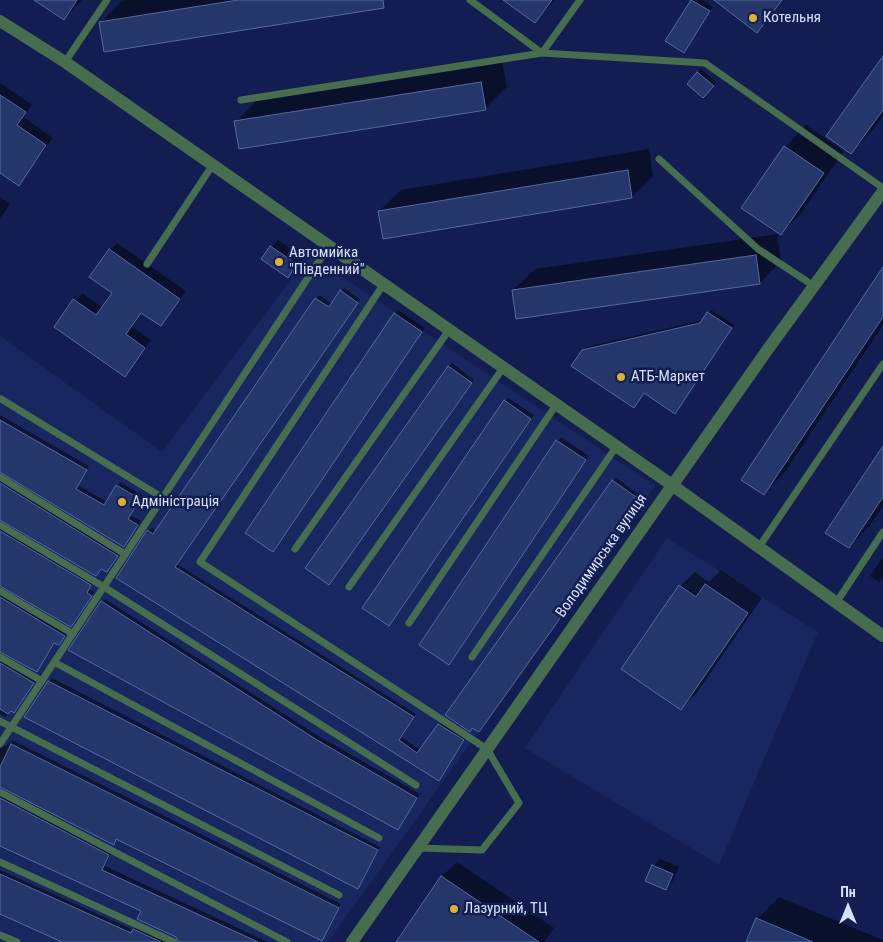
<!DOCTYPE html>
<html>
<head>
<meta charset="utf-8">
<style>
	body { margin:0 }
	#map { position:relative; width:883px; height:942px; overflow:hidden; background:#121e51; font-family:"Roboto Condensed",sans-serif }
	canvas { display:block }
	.north { position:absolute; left:823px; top:882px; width:50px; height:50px; -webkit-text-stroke:4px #121e51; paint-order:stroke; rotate:0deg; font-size:14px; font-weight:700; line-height:20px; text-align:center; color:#d6e0fa }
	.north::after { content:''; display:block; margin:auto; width:18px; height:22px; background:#d6e0fa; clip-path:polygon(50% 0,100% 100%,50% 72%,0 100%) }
</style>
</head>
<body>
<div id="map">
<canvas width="883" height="942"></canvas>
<div class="north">Пн</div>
</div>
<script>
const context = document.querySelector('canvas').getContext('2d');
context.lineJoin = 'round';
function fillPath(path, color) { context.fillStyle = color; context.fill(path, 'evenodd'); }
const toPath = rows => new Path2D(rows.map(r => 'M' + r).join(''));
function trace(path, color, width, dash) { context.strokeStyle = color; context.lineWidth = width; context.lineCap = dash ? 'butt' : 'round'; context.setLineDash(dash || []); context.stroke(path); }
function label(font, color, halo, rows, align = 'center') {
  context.font = font + ' "Roboto Condensed",sans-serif'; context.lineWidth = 5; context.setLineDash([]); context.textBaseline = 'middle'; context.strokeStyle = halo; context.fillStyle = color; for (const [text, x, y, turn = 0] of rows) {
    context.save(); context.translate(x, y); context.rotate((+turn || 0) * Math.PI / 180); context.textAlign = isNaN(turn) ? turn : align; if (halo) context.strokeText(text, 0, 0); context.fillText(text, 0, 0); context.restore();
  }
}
const built = toPath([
	[309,255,655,486,328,942,0,942,0,336,162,452],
	[667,538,818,632,719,865,525,748]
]);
const shadow = toPath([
	[37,0,82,0,64,18],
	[128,0,371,0,101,22,122,1],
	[512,0,556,0,535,21],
	[692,0,702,0,713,7,687,48,667,40],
	[883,58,883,116,872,131,851,152],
	[502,61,507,87,485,109,236,122,257,100],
	[701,69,716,82,707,93,698,73],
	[0,83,32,105,23,117,53,138,19,184,0,172],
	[806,125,844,151,802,212,781,234,785,147],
	[649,149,653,176,632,197,379,211,401,190],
	[0,197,10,204,0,219],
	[777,234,781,261,760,283,513,290,535,269],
	[278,240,304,257,288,276,271,247],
	[117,243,186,291,161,325,142,312,132,327,151,340,125,375,55,327,82,293,103,308,114,293,110,250],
	[883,268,883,325,785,472,764,494],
	[344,288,360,299,177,564,416,714,401,737,421,750,443,721,467,737,442,776,118,578,148,531,152,528,156,531,316,299,320,295,332,304],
	[398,310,425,328,276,547,247,533],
	[711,310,734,325,675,413,645,392,634,406,583,350,586,347,703,320],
	[452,363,474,380,332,580,448,367],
	[508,398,534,415,392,621,505,401],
	[0,415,89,466,78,485,107,502,120,482,142,495,130,515,141,521,127,542,0,472],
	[561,437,589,456,452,660,421,645],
	[883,448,883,506,870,525,849,547],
	[0,478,120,552,110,567,107,571,102,568,96,575,0,520],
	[616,478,645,499,482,728,613,481],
	[0,525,93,582,89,589,94,592,74,622,0,586],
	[883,557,883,577,879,582,870,576],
	[721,570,762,598,696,694,681,708,680,586,695,572,709,582],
	[0,591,68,632,62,640,55,642,40,667,0,652],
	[105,599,320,737,420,794,401,825,398,829,102,602],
	[0,657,36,679,18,708,11,710,6,717,0,714],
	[52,678,380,847,361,884,358,887,49,682],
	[12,740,341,904,325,936,321,939,118,838,113,844,0,786,0,744,6,746],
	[0,792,112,852,105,866,268,942,179,942,177,936,142,911,0,844],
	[660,859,679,867,673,881,666,888,653,866],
	[457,862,554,928,544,942,397,942,442,876],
	[0,870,133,930,137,926,171,942,65,942,0,913],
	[779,897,883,940,883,942,747,942,757,919]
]);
const building = toPath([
	[34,0,77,0,64,20,34,0],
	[238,0,383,0,384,8,104,52,99,22,238,0],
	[503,0,552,0,535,23,503,0],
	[691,0,710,11,684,53,665,41,691,0],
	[714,0,782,0,757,33,714,0],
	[883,56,883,110,851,154,826,136,883,56],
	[697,72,714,86,703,98,687,84,697,72],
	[481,82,486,110,239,149,234,121,481,82],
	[0,95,26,112,17,125,46,145,19,186,0,173,0,95],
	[784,146,824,173,781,235,741,208,784,146],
	[628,170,632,198,383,239,378,211,628,170],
	[270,246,297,264,288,278,261,259,270,246],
	[109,249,180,299,161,326,141,313,126,334,145,348,125,377,54,327,73,299,96,315,112,293,89,277,109,249],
	[756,255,760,284,516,319,512,290,756,255],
	[883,267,883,317,764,495,741,480,883,267],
	[340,290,358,303,175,567,414,717,399,740,417,753,438,724,464,740,439,781,116,578,147,530,153,534,315,298,329,307,340,290],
	[707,312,732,328,675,414,644,393,634,408,571,366,582,350,700,323,707,312],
	[394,313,422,332,273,552,245,533,394,313],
	[448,366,472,383,329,585,305,568,448,366],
	[504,400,531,419,389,626,362,608,504,400],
	[0,420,87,470,76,489,104,505,116,485,140,499,128,519,138,525,124,547,0,472,0,420],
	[556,440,586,460,449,665,419,645,556,440],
	[883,446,883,497,849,548,825,533,883,446],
	[612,480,643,502,479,732,472,728,470,732,445,715,612,480],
	[0,483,118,556,107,572,101,569,96,576,0,520,0,483],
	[0,531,91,585,87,593,92,596,71,627,0,586,0,531],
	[705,584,748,613,681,710,621,669,679,585,696,597,705,584],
	[0,597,65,636,59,645,54,643,37,672,0,652,0,597],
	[101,601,317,740,417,798,398,830,68,650,101,601],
	[0,663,34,683,14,713,11,711,8,714,0,709,0,663],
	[48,681,378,850,358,889,24,717,48,681],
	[11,744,339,908,322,941,116,839,114,845,0,787,0,767,11,744],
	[0,798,109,855,102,870,258,942,179,942,176,937,137,919,141,911,0,846,0,798],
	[652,865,673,874,666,890,645,881,652,865],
	[0,874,131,933,133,929,161,942,62,942,0,914,0,874],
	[441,876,539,942,396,942,441,876],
	[756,918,813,942,746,942,756,918]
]);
const service = toPath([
	[470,0,542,53,705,63,883,188],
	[65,62,107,0],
	[241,100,542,53,580,0],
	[659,159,758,249,814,286],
	[147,264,212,166],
	[383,285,200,562,487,749,519,803,482,850,418,848],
	[1,399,163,498],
	[0,477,125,554],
	[0,525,104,587,416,785],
	[759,547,883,364],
	[295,549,449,330],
	[349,587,503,368],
	[0,591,73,634],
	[836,603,883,532],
	[409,623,556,405],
	[0,657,42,681],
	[472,657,616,447],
	[54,662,379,838],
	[0,721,339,895],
	[0,744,329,246],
	[0,792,287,942],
	[0,862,174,942],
	[0,935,17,942]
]);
const minor = toPath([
	[0,21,65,62,672,485,883,636],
	[352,942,768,349,883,191]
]);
const markers = [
	[753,18,5,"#ddb133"],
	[279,262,5,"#ddb133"],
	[621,377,5,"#ddb133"],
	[122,502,5,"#ddb133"],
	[454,909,5,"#ddb133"]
];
const poiNames = [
	["Котельня",763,18],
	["Автомийка",289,253],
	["\"Південний\"",289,270],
	["АТБ-Маркет",631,377],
	["Адміністрація",132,502],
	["Лазурний, ТЦ",464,909]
];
const streetNames = [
	["Володимирська вулиця",602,556,-55]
];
fillPath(built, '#182760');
fillPath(shadow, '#0007');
fillPath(building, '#25366a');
trace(building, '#556aa3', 1);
trace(service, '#486d4e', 7);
trace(minor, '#486d4e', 12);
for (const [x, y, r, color] of markers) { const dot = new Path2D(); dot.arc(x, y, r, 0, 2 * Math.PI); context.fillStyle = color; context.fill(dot); trace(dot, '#121e51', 2); }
label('15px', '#d6e0fa', '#121e51', poiNames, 'left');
label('15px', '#d6e0fa', '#121e51', streetNames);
</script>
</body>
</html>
